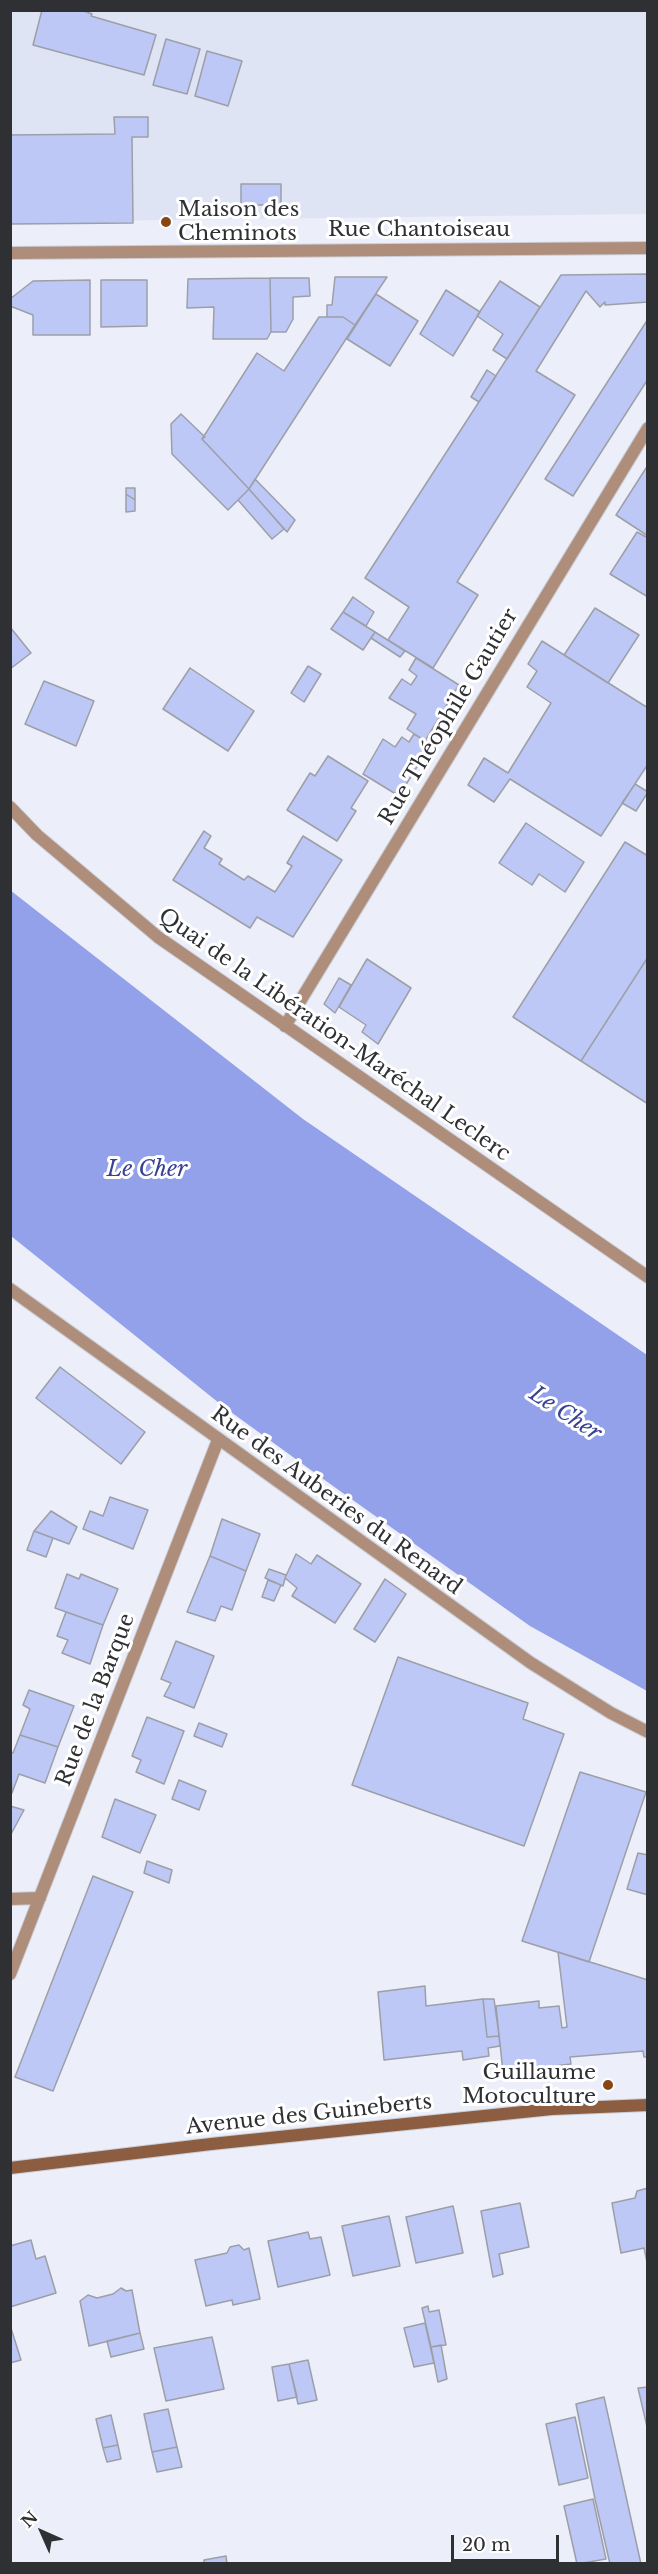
<!DOCTYPE html>
<html>
<head>
<meta charset="utf-8">
<style>
	body { margin:0 }
	#map { position:relative; width:658px; height:2574px; overflow:hidden; background:#eceff9; font-family:"Libre Baskerville",serif }
	canvas { display:block }
	.frame { position:absolute; inset:0; border:12px solid #2f3034; pointer-events:none }
	.north { position:absolute; left:12px; top:2502px; width:60px; height:60px; -webkit-text-stroke:4px #fff; paint-order:stroke; rotate:315deg; font-size:16px; font-weight:700; line-height:24px; text-align:center; color:#2f3034 }
	.north::after { content:''; display:block; margin:auto; width:21px; height:27px; background:#2f3034; clip-path:polygon(50% 0,100% 100%,50% 72%,0 100%) }
	.scale { position:absolute; left:451px; top:2535px; width:108px; height:27px; box-sizing:border-box; border:3px solid #2f3034; border-top:0; padding-left:8px; font-size:18px; line-height:21px; white-space:nowrap; color:#2f3034; -webkit-text-stroke:4px #fff; paint-order:stroke }
</style>
</head>
<body>
<div id="map">
<canvas width="658" height="2574"></canvas>
<div class="frame"></div>
<div class="north">N</div>
<div class="scale">20 m</div>
</div>
<script>
const context = document.querySelector('canvas').getContext('2d');
context.lineJoin = 'round';
function fillPath(path, color) { context.fillStyle = color; context.fill(path, 'evenodd'); }
const toPath = rows => new Path2D(rows.map(r => 'M' + r).join(''));
function trace(path, color, width, dash) { context.strokeStyle = color; context.lineWidth = width; context.lineCap = dash ? 'butt' : 'round'; context.setLineDash(dash || []); context.stroke(path); }
function label(font, color, halo, rows, align = 'center') {
  context.font = font + ' "Libre Baskerville",serif'; context.lineWidth = 6; context.setLineDash([]); context.textBaseline = 'middle'; context.strokeStyle = halo; context.fillStyle = color; for (const [text, x, y, turn = 0] of rows) {
    context.save(); context.translate(x, y); context.rotate((+turn || 0) * Math.PI / 180); context.textAlign = isNaN(turn) ? turn : align; if (halo) context.strokeText(text, 0, 0); context.fillText(text, 0, 0); context.restore();
  }
}
const built = toPath([
	[10,11,647,11,647,214,11,222]
]);
const water = toPath([
	[10,890,303,1119,647,1355,647,1691,530,1626,326,1481,224,1407,11,1236]
]);
const building = toPath([
	[42,10,81,10,92,14,91,16,156,35,144,75,33,45,42,10],
	[166,39,200,49,187,94,153,85,166,39],
	[207,51,242,61,228,106,195,96,207,51],
	[114,117,148,117,148,137,132,137,133,223,10,224,10,135,115,134,114,117],
	[241,184,281,184,281,205,241,205,241,184],
	[648,274,648,302,605,305,605,302,600,307,586,291,536,371,575,395,457,582,478,595,433,668,388,640,409,607,365,578,561,275,648,274],
	[335,277,387,277,355,325,343,317,327,317,327,305,332,305,335,277],
	[270,278,271,332,267,339,213,339,214,307,187,308,188,279,270,278],
	[270,278,309,278,310,296,293,297,293,319,286,332,271,332,270,278],
	[90,280,90,335,33,335,33,315,10,306,10,299,33,281,90,280],
	[101,280,147,280,147,326,101,327,101,280],
	[500,281,540,307,507,359,493,350,503,334,477,316,500,281],
	[446,290,480,312,453,356,420,334,446,290],
	[376,294,418,321,390,366,347,339,376,294],
	[319,317,343,317,355,325,249,489,202,439,257,353,284,371,319,317],
	[648,319,648,379,573,496,545,479,648,319],
	[487,370,496,376,479,402,471,397,487,370],
	[181,414,205,437,202,439,249,489,228,510,172,454,171,424,181,414],
	[648,465,648,536,616,515,648,465],
	[255,479,295,520,287,532,249,489,255,479],
	[126,488,135,488,135,500,126,494,126,488],
	[249,489,284,529,272,539,238,500,249,489],
	[126,494,135,500,135,511,126,512,126,494],
	[637,532,648,538,648,597,610,574,637,532],
	[353,597,374,612,366,626,343,612,353,597],
	[595,608,639,635,608,683,564,655,595,608],
	[343,612,375,632,363,650,331,629,343,612],
	[10,627,31,653,10,669,10,627],
	[375,632,405,651,400,657,371,638,375,632],
	[542,641,648,708,648,764,601,836,510,779,494,802,468,785,484,758,508,773,551,703,527,687,537,671,528,664,542,641],
	[416,658,459,685,425,741,407,729,416,714,389,698,402,679,411,685,417,676,409,670,416,658],
	[308,666,321,674,304,702,291,693,308,666],
	[190,668,254,711,228,751,163,709,190,668],
	[44,681,94,701,76,746,25,724,44,681],
	[414,734,431,744,399,796,363,774,383,739,395,747,402,737,409,742,414,734],
	[328,756,368,781,351,808,356,811,337,841,287,810,310,773,315,776,328,756],
	[635,784,648,792,636,811,622,803,635,784],
	[526,823,584,862,565,892,539,874,532,885,499,863,526,823],
	[204,831,211,836,204,848,222,859,219,864,244,880,248,876,275,892,292,866,287,863,303,836,342,860,293,937,257,917,250,928,173,880,204,831],
	[625,842,648,856,648,957,581,1061,513,1017,625,842],
	[648,957,648,1104,581,1061,648,957],
	[367,959,411,988,378,1044,362,1032,366,1025,339,1007,367,959],
	[339,978,351,985,335,1013,324,1004,339,978],
	[60,1367,145,1432,121,1464,36,1398,60,1367],
	[110,1497,148,1510,133,1549,83,1529,90,1511,103,1516,110,1497],
	[51,1511,77,1527,69,1544,34,1531,51,1511],
	[222,1519,260,1534,246,1571,210,1556,222,1519],
	[34,1531,53,1538,46,1557,27,1550,34,1531],
	[296,1554,311,1564,317,1555,361,1584,335,1623,292,1596,297,1588,285,1578,296,1554],
	[210,1556,246,1571,232,1610,221,1606,215,1621,187,1612,210,1556],
	[269,1569,286,1575,283,1586,265,1578,269,1569],
	[67,1574,79,1579,81,1574,118,1589,103,1625,55,1608,67,1574],
	[385,1579,406,1594,375,1642,354,1629,385,1579],
	[268,1580,281,1585,274,1601,262,1597,268,1580],
	[66,1612,103,1625,90,1664,62,1653,68,1640,57,1636,66,1612],
	[176,1641,214,1656,194,1708,164,1696,171,1683,161,1679,176,1641],
	[398,1657,528,1703,523,1719,564,1734,524,1846,352,1785,398,1657],
	[29,1690,74,1706,58,1747,20,1735,30,1709,23,1705,29,1690],
	[147,1717,184,1731,164,1784,136,1772,141,1760,132,1756,147,1717],
	[199,1723,227,1734,222,1747,194,1736,199,1723],
	[20,1735,58,1747,45,1783,19,1774,12,1793,10,1752,13,1753,20,1735],
	[580,1772,646,1792,589,1962,522,1941,580,1772],
	[179,1780,206,1791,199,1810,172,1799,179,1780],
	[115,1799,156,1815,140,1853,102,1837,115,1799],
	[10,1806,24,1810,10,1836,10,1806],
	[638,1853,648,1855,648,1895,627,1889,638,1853],
	[147,1861,172,1870,169,1883,144,1873,147,1861],
	[93,1876,133,1892,53,2091,15,2077,93,1876],
	[558,1952,648,1980,648,2057,644,2057,643,2051,570,2057,571,2064,503,2072,496,2006,539,2001,539,2008,559,2006,562,2028,567,2027,558,1952],
	[425,1986,426,2006,483,1999,487,2037,499,2036,500,2046,488,2048,489,2056,463,2060,462,2051,384,2060,378,1992,425,1986],
	[483,1999,494,1999,499,2036,487,2037,483,1999],
	[648,2188,648,2262,647,2262,644,2248,621,2253,612,2203,635,2198,637,2191,648,2188],
	[520,2203,529,2247,499,2254,503,2274,493,2277,481,2211,520,2203],
	[453,2206,463,2253,416,2263,406,2217,453,2206],
	[389,2216,400,2266,353,2276,342,2226,389,2216],
	[308,2232,310,2239,321,2237,330,2275,278,2287,268,2241,308,2232],
	[31,2240,36,2259,45,2256,56,2293,10,2307,10,2246,31,2240],
	[239,2245,244,2250,249,2248,260,2299,233,2305,232,2300,206,2306,195,2260,227,2253,230,2247,239,2245],
	[121,2288,126,2291,132,2290,140,2333,89,2346,80,2301,88,2295,97,2298,113,2294,121,2288],
	[428,2306,429,2312,439,2310,446,2345,431,2347,422,2308,428,2306],
	[425,2323,434,2363,414,2367,404,2328,425,2323],
	[10,2325,21,2360,10,2363,10,2325],
	[140,2333,144,2349,111,2357,107,2341,140,2333],
	[212,2337,224,2389,166,2401,154,2348,212,2337],
	[441,2345,447,2379,438,2382,431,2347,441,2345],
	[308,2360,317,2400,298,2404,289,2364,308,2360],
	[289,2364,297,2397,278,2401,272,2367,289,2364],
	[648,2387,648,2431,638,2388,648,2387],
	[604,2397,641,2564,610,2564,595,2499,576,2404,604,2397],
	[168,2409,177,2447,152,2452,144,2414,168,2409],
	[111,2415,118,2445,103,2448,96,2419,111,2415],
	[575,2417,588,2478,559,2485,546,2424,575,2417],
	[118,2445,121,2459,107,2462,103,2448,118,2445],
	[177,2447,182,2467,157,2472,152,2452,177,2447],
	[593,2499,606,2559,577,2564,564,2506,593,2499],
	[226,2556,227,2564,204,2564,204,2560,226,2556]
]);
const street = toPath([
	[10,253,648,248],
	[10,807,37,835,158,937,648,1277],
	[285,1026,648,428],
	[10,1289,531,1663,611,1713,648,1732],
	[10,1899,40,1898],
	[10,1974,218,1440]
]);
const secondary = toPath([
	[10,2168,211,2144,552,2109,648,2105]
]);
const markers = [
	[166,222,6,"#884515"],
	[608,2085,6,"#884515"]
];
const poiNames = [
	["Maison des",178,210],
	["Cheminots",178,234],
	["Guillaume",596,2073,"right"],
	["Motoculture",596,2097,"right"]
];
const streetNames = [
	["Rue Chantoiseau",419,230],
	["Rue Théophile Gautier",449,717,-59],
	["Quai de la Libération-Maréchal Leclerc",334,1035,35],
	["Rue des Auberies du Renard",336,1501,36],
	["Rue de la Barque",96,1700,-69],
	["Avenue des Guineberts",309,2115,-6]
];
const waterNames = [
	["Le Cher",147,1170],
	["Le Cher",565,1414,33]
];
fillPath(built, '#dfe4f5');
fillPath(water, '#92a1ea');
fillPath(building, '#bec8f6');
trace(building, '#9c9fa8', 1.5);
trace(street, '#cacdd6', 14);
trace(secondary, '#cacdd6', 14);
trace(street, '#ae8d7a', 12);
trace(secondary, '#8c5d41', 12);
for (const [x, y, r, color] of markers) { const dot = new Path2D(); dot.arc(x, y, r, 0, 2 * Math.PI); context.fillStyle = color; context.fill(dot); trace(dot, '#fff', 2); }
label('21px', '#2f3034', '#fff', poiNames, 'left');
label('21px', '#2f3034', '#fff', streetNames);
label('italic 22px', '#384196', '#fff', waterNames);
</script>
</body>
</html>
